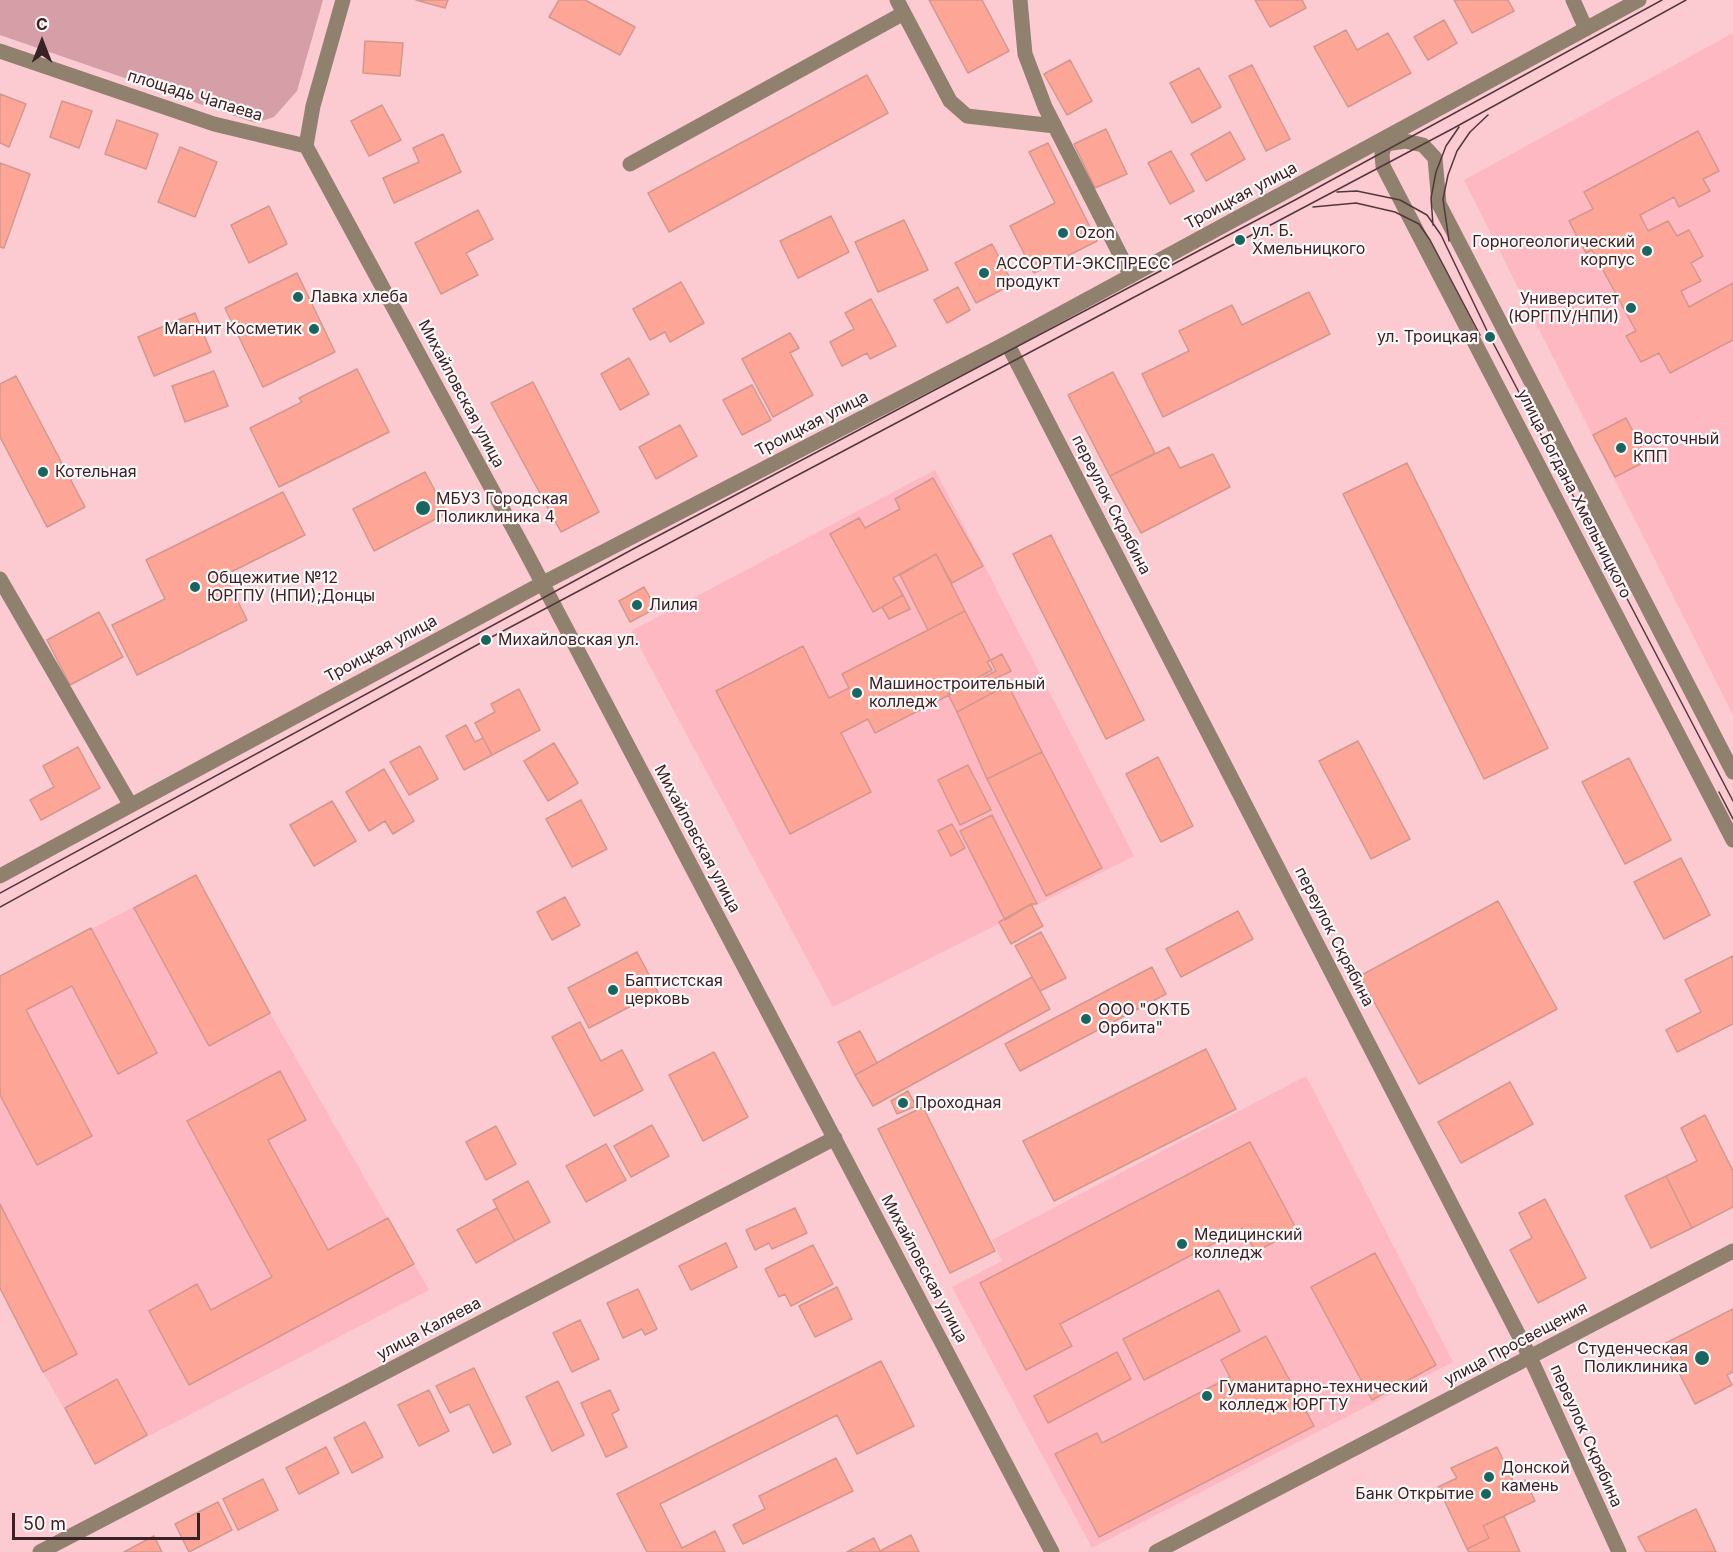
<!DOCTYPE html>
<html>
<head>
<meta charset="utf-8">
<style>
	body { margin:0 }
	#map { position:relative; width:1733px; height:1552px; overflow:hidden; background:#fccad1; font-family:Inter,sans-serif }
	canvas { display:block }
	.north { position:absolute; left:12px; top:12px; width:60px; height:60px; -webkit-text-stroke:4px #fff8f9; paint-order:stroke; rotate:0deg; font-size:16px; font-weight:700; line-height:24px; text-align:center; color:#392226 }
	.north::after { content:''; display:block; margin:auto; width:21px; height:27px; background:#392226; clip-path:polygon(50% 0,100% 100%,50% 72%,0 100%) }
	.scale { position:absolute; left:12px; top:1513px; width:188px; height:27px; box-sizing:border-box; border:3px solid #392226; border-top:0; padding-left:8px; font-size:18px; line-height:21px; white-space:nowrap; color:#392226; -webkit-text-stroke:4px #fff8f9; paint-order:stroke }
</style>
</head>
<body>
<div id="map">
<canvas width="1733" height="1552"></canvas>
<div class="north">С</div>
<div class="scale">50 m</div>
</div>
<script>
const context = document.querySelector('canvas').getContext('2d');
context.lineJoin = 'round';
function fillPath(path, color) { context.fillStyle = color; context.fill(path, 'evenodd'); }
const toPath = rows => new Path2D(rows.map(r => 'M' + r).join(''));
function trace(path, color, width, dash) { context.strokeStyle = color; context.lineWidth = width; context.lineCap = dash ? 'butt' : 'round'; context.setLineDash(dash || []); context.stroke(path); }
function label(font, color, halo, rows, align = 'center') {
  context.font = font + ' Inter,sans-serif'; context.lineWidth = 4.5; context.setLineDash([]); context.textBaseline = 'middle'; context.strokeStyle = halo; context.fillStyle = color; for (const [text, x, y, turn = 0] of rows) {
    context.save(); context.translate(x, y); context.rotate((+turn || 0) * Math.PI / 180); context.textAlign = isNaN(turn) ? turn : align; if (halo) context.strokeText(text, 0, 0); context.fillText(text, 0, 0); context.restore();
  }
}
const built = toPath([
	[1733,33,1733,715,1464,180],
	[935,470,1134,856,833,1007,631,631],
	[196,875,270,1013,429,1290,95,1464,43,1372,0,1289,0,976],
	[1306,1076,1453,1362,1092,1548,952,1287,1002,1261,992,1240]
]);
const green = toPath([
	[0,0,323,0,297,91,274,117,255,123,0,35]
]);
const building = toPath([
	[416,0,448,0,445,8,416,0],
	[559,0,585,0,635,27,620,55,549,17,559,0],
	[929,0,982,0,1009,51,968,73,929,0],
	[1255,0,1302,0,1306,8,1270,27,1255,0],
	[1454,0,1508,0,1514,11,1472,33,1454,0],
	[1444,20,1457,43,1428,60,1414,37,1444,20],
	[1346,30,1357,50,1388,33,1411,73,1348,107,1314,47,1346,30],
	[365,41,403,43,400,76,363,73,365,41],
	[1070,60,1092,101,1067,115,1044,74,1070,60],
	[1252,65,1290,139,1266,151,1229,76,1252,65],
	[1199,68,1221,107,1192,123,1170,83,1199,68],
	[867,75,888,113,669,232,648,193,867,75],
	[0,94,26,104,9,147,0,143,0,94],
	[62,101,92,111,79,148,50,137,62,101],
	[382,105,401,140,369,156,351,121,382,105],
	[117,120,158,134,146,169,105,154,117,120],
	[1106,129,1127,174,1095,188,1074,144,1106,129],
	[1698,131,1719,171,1703,179,1710,191,1679,207,1674,197,1640,215,1648,231,1668,221,1677,236,1689,230,1703,256,1691,263,1701,281,1681,291,1689,307,1733,283,1733,340,1670,373,1659,353,1641,362,1626,336,1636,331,1592,250,1586,253,1569,221,1593,209,1584,192,1698,131],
	[1230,132,1245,159,1206,181,1191,154,1230,132],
	[443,134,461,172,394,203,383,178,419,162,413,148,443,134],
	[1048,143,1097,241,1034,273,1010,226,1055,203,1029,152,1048,143],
	[180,147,217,162,195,217,158,202,180,147],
	[1171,151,1194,191,1170,204,1148,163,1171,151],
	[0,163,30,174,4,248,0,247,0,163],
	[269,206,287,244,249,263,231,225,269,206],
	[478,210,493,239,466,253,478,275,441,294,415,243,478,210],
	[831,216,849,252,798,278,780,241,831,216],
	[904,220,928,270,878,292,855,242,904,220],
	[992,244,1013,284,976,303,955,263,992,244],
	[297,273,335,352,263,387,225,308,297,273],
	[681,282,704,323,670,342,665,332,650,340,633,309,681,282],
	[958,287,970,310,947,323,934,300,958,287],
	[1309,292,1330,334,1163,417,1142,374,1189,351,1179,331,1232,305,1242,325,1309,292],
	[871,299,896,346,870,359,867,353,842,366,830,342,854,329,845,313,871,299],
	[195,313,211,352,154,376,138,337,195,313],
	[790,333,799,348,790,353,813,395,773,417,742,359,790,333],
	[629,358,649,394,620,410,601,374,629,358],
	[357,369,389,432,279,487,250,428,302,402,299,398,357,369],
	[214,371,228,406,185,422,172,386,214,371],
	[1113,372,1155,453,1110,476,1068,395,1113,372],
	[16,376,85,507,47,527,0,437,0,384,16,376],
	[533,382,599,512,561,532,491,403,533,382],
	[752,385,771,420,742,435,723,400,752,385],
	[1626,418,1648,460,1615,477,1593,435,1626,418],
	[680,425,697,456,656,479,639,447,680,425],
	[1169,447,1180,468,1213,454,1230,487,1141,533,1110,476,1169,447],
	[1407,463,1548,748,1484,779,1343,494,1407,463],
	[425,472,447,513,374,551,353,509,425,472],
	[933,478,983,566,952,583,936,554,893,578,903,595,873,612,830,534,859,518,865,528,900,509,895,499,933,478],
	[283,492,305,535,225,575,247,620,137,675,112,625,165,599,146,560,283,492],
	[1051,535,1144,720,1106,739,1013,554,1051,535],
	[936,554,965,611,928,630,900,575,936,554],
	[644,587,656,608,630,622,619,601,644,587],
	[903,595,910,609,889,619,882,607,903,595],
	[965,611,996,671,875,733,868,719,841,733,871,792,790,834,716,691,803,646,829,698,849,688,842,674,965,611],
	[99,612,123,657,70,685,47,640,99,612],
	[1002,654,1011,671,993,680,998,690,957,712,948,694,992,670,987,662,1002,654],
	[519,689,540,730,492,755,475,723,495,712,491,704,519,689],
	[1010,689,1042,752,987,779,957,712,998,690,1010,689],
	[466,725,475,742,483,738,492,755,464,770,446,736,466,725],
	[1358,741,1410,839,1371,859,1319,761,1358,741],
	[554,743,578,783,548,801,524,761,554,743],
	[420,746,438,779,409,795,390,762,420,746],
	[78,747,100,788,41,820,30,800,54,787,43,766,78,747],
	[1042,752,1102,868,1046,896,987,779,1042,752],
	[1158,757,1193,826,1161,842,1126,774,1158,757],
	[1629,758,1671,840,1625,864,1582,782,1629,758],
	[968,765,991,810,960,825,938,780,968,765],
	[384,769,414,821,393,834,385,821,369,831,346,792,384,769],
	[581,800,607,849,572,867,546,819,581,800],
	[332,801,356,841,314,866,290,825,332,801],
	[992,815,1037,904,1031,904,1005,920,960,831,992,815],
	[952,824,965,848,951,856,938,831,952,824],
	[1681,858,1710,915,1664,939,1634,882,1681,858],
	[196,875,270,1013,209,1046,134,908,196,875],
	[565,897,580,925,552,940,537,912,565,897],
	[1498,901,1557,1009,1419,1084,1360,976,1498,901],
	[1031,904,1043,926,1011,944,999,922,1031,904],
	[1238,911,1253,939,1181,977,1166,949,1238,911],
	[91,928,157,1053,118,1074,72,986,26,1010,92,1136,37,1165,0,1095,0,976,91,928],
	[1041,932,1066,978,1040,991,1015,946,1041,932],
	[637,952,658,992,589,1028,568,988,637,952],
	[1733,956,1733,1024,1677,1052,1666,1030,1701,1012,1685,980,1733,956],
	[1152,967,1166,994,1020,1071,1005,1044,1152,967],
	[1032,977,1050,1009,873,1106,855,1075,1032,977],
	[580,1022,601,1061,622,1050,643,1090,594,1116,552,1037,580,1022],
	[860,1031,877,1063,855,1075,838,1042,860,1031],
	[1206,1049,1236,1109,1054,1201,1023,1141,1206,1049],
	[714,1052,748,1117,703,1141,669,1075,714,1052],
	[280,1071,306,1120,268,1140,328,1250,388,1218,414,1264,189,1385,149,1311,197,1284,211,1310,272,1277,187,1121,280,1071],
	[1510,1082,1533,1124,1461,1163,1438,1122,1510,1082],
	[908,1091,916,1106,897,1114,891,1101,908,1091],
	[923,1107,995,1251,950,1273,878,1129,923,1107],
	[1705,1115,1733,1171,1733,1207,1692,1228,1666,1176,1697,1161,1681,1128,1705,1115],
	[652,1125,669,1156,631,1177,614,1146,652,1125],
	[496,1126,516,1164,486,1180,466,1142,496,1126],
	[1250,1142,1297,1230,1255,1252,1243,1228,1060,1324,1072,1346,1026,1370,980,1283,1250,1142],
	[606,1144,626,1180,586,1202,566,1166,606,1144],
	[1666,1176,1692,1228,1651,1248,1625,1196,1666,1176],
	[528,1181,550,1222,515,1241,493,1200,528,1181],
	[1545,1199,1586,1278,1538,1303,1510,1250,1532,1238,1519,1213,1545,1199],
	[0,1204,77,1354,43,1372,0,1288,0,1204],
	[497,1208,515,1241,476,1263,457,1230,497,1208],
	[795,1208,807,1233,772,1249,769,1243,755,1250,746,1230,795,1208],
	[726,1243,737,1267,691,1290,679,1266,726,1243],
	[813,1245,833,1284,791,1306,785,1294,779,1297,765,1269,813,1245],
	[1375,1253,1436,1365,1372,1400,1311,1287,1375,1253],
	[837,1287,852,1319,815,1337,799,1306,837,1287],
	[638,1289,657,1329,645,1335,642,1329,623,1338,607,1303,638,1289],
	[1219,1290,1240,1331,1144,1380,1123,1339,1219,1290],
	[1733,1309,1733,1372,1727,1375,1732,1385,1695,1404,1664,1344,1733,1309],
	[580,1320,599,1359,572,1372,553,1333,580,1320],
	[1266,1336,1314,1426,1099,1537,1055,1454,1097,1433,1102,1443,1230,1377,1221,1360,1266,1336],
	[1117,1352,1131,1379,1048,1423,1034,1396,1117,1352],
	[881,1361,914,1426,857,1454,837,1415,660,1504,682,1548,715,1531,725,1552,647,1552,617,1494,881,1361],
	[474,1368,511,1444,493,1453,469,1404,450,1413,436,1386,474,1368],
	[117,1379,147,1435,95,1464,65,1408,117,1379],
	[558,1381,584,1435,552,1451,526,1397,558,1381],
	[429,1390,449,1431,419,1446,398,1405,429,1390],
	[610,1390,619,1410,612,1414,627,1447,606,1457,581,1403,610,1390],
	[365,1422,383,1457,352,1473,334,1438,365,1422],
	[326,1447,339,1473,299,1494,286,1468,326,1447],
	[1497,1447,1515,1485,1525,1480,1535,1501,1483,1526,1489,1538,1467,1549,1438,1487,1457,1478,1451,1468,1497,1447],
	[836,1458,853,1491,743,1544,733,1525,765,1509,759,1496,836,1458],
	[263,1479,278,1510,238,1530,223,1499,263,1479],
	[218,1502,232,1530,189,1552,175,1524,218,1502],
	[1696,1509,1716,1552,1646,1552,1638,1537,1696,1509],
	[1504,1516,1520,1552,1469,1552,1467,1549,1489,1538,1483,1526,1504,1516],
	[911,1535,919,1552,847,1552,874,1538,880,1551,911,1535],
	[154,1536,162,1552,124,1552,154,1536]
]);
const minor = toPath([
	[897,0,950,101,967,116,1055,126],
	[1020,0,1025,54,1045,107,1131,276],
	[1573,0,1586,29],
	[0,51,214,124,306,146],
	[1394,138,1385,144,1382,154,1383,166,1733,840],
	[1386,144,1405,141,1423,145,1435,158,1439,204,1733,772],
	[306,146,527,554,1052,1552],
	[306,146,313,106,343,0],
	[630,164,904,13],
	[1007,343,1530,1357,1619,1552],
	[0,579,130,804],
	[0,876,541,584,1007,343,1639,0],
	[40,1552,835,1138],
	[1156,1552,1733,1251]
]);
const tram = toPath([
	[1337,192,1357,191,1400,200,1427,215,1441,235,1490,337,1733,801],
	[1313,207,1356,203,1395,212,1419,224,1430,240,1480,335],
	[1433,225,1431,198,1436,172,1446,146,1459,127],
	[1449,241,1443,199,1448,175,1457,151,1470,132,1488,115],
	[1719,792,1733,819],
	[0,893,635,548,1295,200,1662,0],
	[0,907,486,640,1452,129,1686,0]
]);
const markers = [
	[1063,233,6,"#196661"],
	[1240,240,6,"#196661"],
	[1647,251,6,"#196661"],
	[984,273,6,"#196661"],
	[298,297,6,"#196661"],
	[1631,308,6,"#196661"],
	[314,329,6,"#196661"],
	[1490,337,6,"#196661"],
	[1621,448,6,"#196661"],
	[43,472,6,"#196661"],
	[423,508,8,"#196661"],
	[195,587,6,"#196661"],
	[637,605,6,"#196661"],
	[486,640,6,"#196661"],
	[857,693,6,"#196661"],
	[613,990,6,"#196661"],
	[1086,1019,6,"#196661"],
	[903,1103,6,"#196661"],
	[1182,1244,6,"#196661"],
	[1702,1358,8,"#196661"],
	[1207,1396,6,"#196661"],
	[1489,1477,6,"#196661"],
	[1486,1494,6,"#196661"]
];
const streetNames = [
	["площадь Чапаева",195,96,17],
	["Троицкая улица",1241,196,-28],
	["Михайловская улица",461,394,62],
	["Троицкая улица",812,424,-27],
	["улица Богдана Хмельницкого",1574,494,63],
	["переулок Скрябина",1111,505,63],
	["Троицкая улица",381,649,-28],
	["Михайловская улица",697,839,62],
	["переулок Скрябина",1334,937,63],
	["Михайловская улица",924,1269,62],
	["улица Каляева",429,1329,-28],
	["улица Просвещения",1516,1344,-28],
	["переулок Скрябина",1586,1436,66]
];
const poiNames = [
	["ул. Б.",1252,231],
	["Хмельницкого",1252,249],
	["Ozon",1075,233],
	["Горногеологический",1635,242,"right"],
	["корпус",1635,260,"right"],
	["АССОРТИ-ЭКСПРЕСС",996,264],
	["продукт",996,282],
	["Лавка хлеба",310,297],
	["Университет",1619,299,"right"],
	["(ЮРГПУ/НПИ)",1619,317,"right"],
	["Магнит Косметик",302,329,"right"],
	["ул. Троицкая",1478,337,"right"],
	["Восточный",1633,439],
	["КПП",1633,457],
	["Котельная",55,472],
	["МБУЗ Городская",436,499],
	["Поликлиника 4",436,517],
	["Общежитие №12",207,578],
	["ЮРГПУ (НПИ);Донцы",207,596],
	["Лилия",649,605],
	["Михайловская ул.",498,640],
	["Машиностроительный",869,684],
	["колледж",869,702],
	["Баптистская",625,981],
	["церковь",625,999],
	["ООО \"ОКТБ",1098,1010],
	["Орбита\"",1098,1028],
	["Проходная",915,1103],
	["Медицинский",1194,1235],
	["колледж",1194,1253],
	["Студенческая",1688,1349,"right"],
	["Поликлиника",1688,1367,"right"],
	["Гуманитарно-технический",1219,1387],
	["колледж ЮРГТУ",1219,1405],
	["Донской",1501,1468],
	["камень",1501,1486],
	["Банк Открытие",1474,1494,"right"]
];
fillPath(built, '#fdb8c2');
fillPath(green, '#d69ea6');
fillPath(building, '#fda698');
trace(building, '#d2988e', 1.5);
trace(minor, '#90806e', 15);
trace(tram, '#52383c', 1.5);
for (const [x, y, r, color] of markers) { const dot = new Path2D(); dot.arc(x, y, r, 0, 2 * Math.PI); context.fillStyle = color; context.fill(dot); trace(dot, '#fff8f9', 2); }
label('16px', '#392226', '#fff8f9', streetNames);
label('16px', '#392226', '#fff8f9', poiNames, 'left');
</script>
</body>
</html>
